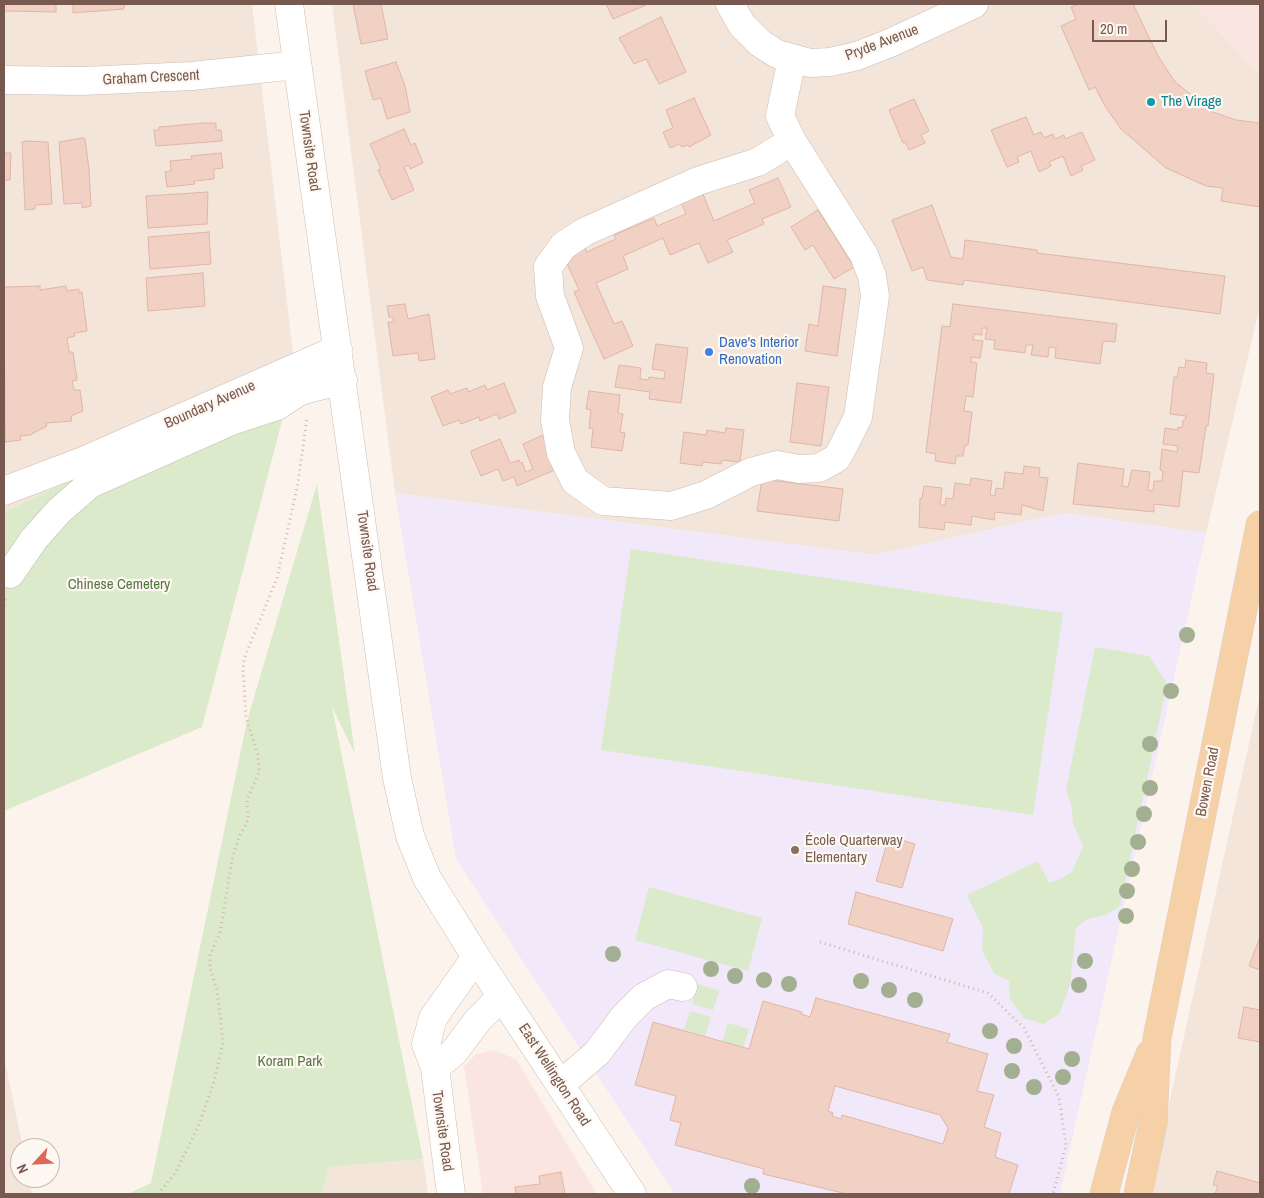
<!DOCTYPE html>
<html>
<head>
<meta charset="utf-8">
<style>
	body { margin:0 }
	#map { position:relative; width:1264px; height:1198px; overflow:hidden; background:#fcf4ec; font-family:"Archivo Narrow",sans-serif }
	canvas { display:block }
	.frame { position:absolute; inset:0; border:5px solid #77594f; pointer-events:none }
	.north { position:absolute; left:10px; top:1138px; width:50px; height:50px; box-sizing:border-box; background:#fef8f2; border:1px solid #c8b8b1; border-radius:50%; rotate:245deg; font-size:14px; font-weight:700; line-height:20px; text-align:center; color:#77594f }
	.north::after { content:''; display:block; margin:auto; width:18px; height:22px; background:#df6758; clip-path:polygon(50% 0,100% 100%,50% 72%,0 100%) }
	.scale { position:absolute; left:1092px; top:20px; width:75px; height:22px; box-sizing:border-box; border:2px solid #77594f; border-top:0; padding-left:6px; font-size:15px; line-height:18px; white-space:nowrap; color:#77594f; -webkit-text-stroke:4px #fef8f2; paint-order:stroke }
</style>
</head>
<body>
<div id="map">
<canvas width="1264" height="1198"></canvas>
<div class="frame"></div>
<div class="north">N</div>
<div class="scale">20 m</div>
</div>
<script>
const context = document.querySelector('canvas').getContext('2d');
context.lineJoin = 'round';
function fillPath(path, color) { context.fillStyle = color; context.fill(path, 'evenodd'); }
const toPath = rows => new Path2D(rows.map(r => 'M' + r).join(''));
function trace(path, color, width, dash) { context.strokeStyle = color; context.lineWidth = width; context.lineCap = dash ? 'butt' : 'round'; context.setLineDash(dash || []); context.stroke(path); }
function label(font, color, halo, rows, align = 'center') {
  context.font = font + ' "Archivo Narrow",sans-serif'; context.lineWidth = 4.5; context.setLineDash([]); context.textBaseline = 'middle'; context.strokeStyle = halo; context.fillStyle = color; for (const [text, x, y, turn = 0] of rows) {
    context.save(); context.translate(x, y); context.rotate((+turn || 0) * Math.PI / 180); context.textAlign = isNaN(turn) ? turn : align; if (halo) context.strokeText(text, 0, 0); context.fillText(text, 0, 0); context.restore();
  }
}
const residential = toPath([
	[4,4,252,4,295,371,4,512],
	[332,4,1197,4,1200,11,1260,74,1260,306,1206,533,1065,513,875,555,395,493],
	[1260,694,1260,1194,1149,1194],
	[4,1057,23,1148,20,1148,20,1178,29,1178,32,1194,4,1194],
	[423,1159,428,1194,322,1194,329,1167]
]);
const commercial = toPath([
	[1197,4,1260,4,1260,74,1200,11],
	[493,1050,516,1059,597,1194,483,1194,464,1067,475,1055]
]);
const education = toPath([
	[395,493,875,555,1065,513,1206,533,1060,1194,675,1194,456,859]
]);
const green = toPath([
	[295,371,202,727,4,811,4,512],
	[317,484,355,754,332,707,423,1159,329,1167,322,1194,128,1194,151,1183,247,721],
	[631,549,1063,613,1033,815,601,750],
	[1095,647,1149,656,1167,684,1120,906,1106,915,1087,919,1076,928,1070,985,1059,1014,1043,1024,1024,1018,1010,999,1009,981,994,973,982,950,983,928,967,895,1038,861,1049,883,1058,880,1072,872,1083,846,1073,824,1072,808,1066,790],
	[649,887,762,918,748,971,635,940],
	[698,984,719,991,713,1010,692,1004],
	[690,1011,711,1017,705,1036,684,1030],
	[728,1023,749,1029,743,1048,722,1042]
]);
const building = toPath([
	[4,4,56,4,56,12,4,11,4,4],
	[73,4,124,4,124,9,73,13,73,4],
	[353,4,381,4,388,39,361,44,353,4],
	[606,4,646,4,646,5,613,19,606,4],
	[1079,4,1133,4,1158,56,1175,82,1213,112,1236,120,1260,123,1260,207,1221,201,1223,188,1206,186,1166,168,1121,129,1105,106,1095,87,1089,90,1061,26,1076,19,1071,7,1079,4],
	[661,17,686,72,659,84,646,59,634,64,619,38,661,17],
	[396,62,405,86,410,112,387,119,381,98,373,100,365,71,396,62],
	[694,98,711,135,689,147,688,145,682,147,680,144,670,148,663,132,673,128,666,110,694,98],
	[914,99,929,131,921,135,925,143,909,150,905,142,903,143,889,110,914,99],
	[1026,117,1034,135,1041,132,1044,138,1053,134,1055,139,1064,135,1065,139,1082,132,1095,160,1081,166,1083,170,1071,176,1063,156,1049,162,1051,166,1039,172,1031,151,1017,157,1019,162,1007,167,991,130,1026,117],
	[204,123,216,123,216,130,221,130,222,141,156,146,154,130,159,130,159,127,204,123],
	[404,129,411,145,415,143,423,163,410,169,409,165,404,167,414,190,392,200,378,170,381,169,370,144,404,129],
	[82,138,85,139,89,169,91,206,82,208,82,203,64,204,59,142,82,138],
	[26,141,48,142,52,204,35,205,35,209,25,210,22,142,26,141],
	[4,153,11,153,10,180,4,180,4,153],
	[221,153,223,168,214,169,214,179,194,181,195,184,167,187,165,172,171,171,170,161,192,159,191,156,221,153],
	[778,178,791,207,762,219,764,224,727,240,733,252,708,263,699,243,670,255,663,238,623,256,628,269,596,283,614,324,622,321,633,346,604,359,574,292,579,290,564,257,585,248,587,252,591,250,616,239,614,235,654,218,657,226,686,214,679,197,700,187,714,221,755,203,749,190,778,178],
	[208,192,207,224,148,228,146,196,208,192],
	[932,205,951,257,963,259,965,240,1037,250,1037,253,1225,276,1220,314,964,280,963,285,927,280,923,267,912,271,892,220,932,205],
	[818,210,854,267,834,279,813,245,805,250,791,227,818,210],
	[209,232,211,264,150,269,148,237,209,232],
	[203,273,205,306,148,311,146,278,203,273],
	[40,286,40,290,66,286,67,291,79,289,79,293,82,292,87,331,74,333,75,336,67,338,69,352,73,352,77,380,72,381,74,390,80,390,83,411,71,416,72,421,46,423,47,426,30,435,20,436,21,440,5,442,4,287,40,286],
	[823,286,846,289,837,356,805,351,809,324,818,326,823,286],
	[405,304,408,319,429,314,435,359,419,361,418,353,393,356,388,322,394,322,393,317,389,317,387,306,405,304],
	[953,304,1117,324,1115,342,1103,341,1100,364,1055,358,1056,348,1049,347,1048,357,1031,355,1033,345,1026,345,1025,353,994,349,995,340,985,339,987,328,982,328,982,335,974,334,973,340,983,341,980,358,971,357,971,362,977,363,973,397,966,396,964,411,972,412,968,445,965,445,963,456,956,456,955,464,935,461,936,454,926,452,942,326,950,327,953,304],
	[656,344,688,348,681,403,649,399,650,392,615,387,619,365,641,368,640,379,648,380,649,377,664,379,665,371,652,369,656,344],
	[1186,360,1207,363,1206,373,1214,374,1208,426,1206,426,1199,473,1183,471,1179,507,1154,504,1154,512,1073,504,1078,463,1124,469,1122,486,1128,487,1132,470,1150,472,1148,490,1153,491,1154,481,1162,481,1163,471,1160,470,1162,449,1177,452,1178,446,1163,444,1165,428,1178,430,1178,427,1182,428,1183,420,1185,420,1186,416,1170,414,1174,377,1177,377,1179,367,1185,368,1186,360],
	[504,383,516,412,499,419,497,414,480,421,479,417,461,424,459,420,443,426,431,397,448,390,450,394,467,388,468,392,485,385,487,390,504,383],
	[797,383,829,387,821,446,790,442,797,383],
	[589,391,620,395,618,413,623,414,620,432,625,433,622,451,591,447,593,429,589,428,591,410,586,409,589,391],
	[726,428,744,430,740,462,722,460,721,464,703,462,702,466,680,463,684,432,706,435,707,430,725,433,726,428],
	[543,435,557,469,517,486,514,477,503,481,498,469,481,476,471,453,471,451,500,439,510,463,519,460,520,463,522,462,526,472,533,469,523,444,543,435],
	[1024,466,1040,468,1039,477,1048,478,1043,511,1022,505,1021,515,995,512,994,520,972,516,971,525,945,522,944,530,919,527,920,498,922,498,924,486,942,488,940,505,945,505,946,498,953,499,955,483,970,485,971,478,992,481,990,495,995,496,996,488,1003,489,1005,472,1023,474,1024,466],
	[762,479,843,489,839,521,757,511,762,479],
	[889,836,915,844,902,888,876,881,889,836],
	[856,892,953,919,943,951,848,924,856,892],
	[1260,937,1260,970,1249,966,1260,937],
	[816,998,950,1034,947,1042,988,1054,977,1091,994,1095,984,1127,1001,1133,995,1157,1018,1165,1009,1194,847,1194,763,1174,764,1169,675,1145,681,1123,670,1120,676,1096,635,1085,653,1022,749,1049,763,1001,802,1012,801,1014,810,1017,816,998],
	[835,1086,940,1115,948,1128,943,1144,842,1115,841,1119,832,1116,833,1113,828,1111,835,1086],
	[1244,1007,1260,1010,1260,1042,1238,1038,1244,1007],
	[1217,1171,1260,1183,1260,1194,1215,1194,1218,1186,1213,1185,1217,1171],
	[561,1172,565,1194,516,1194,515,1187,540,1184,539,1176,561,1172]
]);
const path = toPath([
	[4,610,5,598],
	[820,942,988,993,1024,1028,1059,1097,1066,1145,1053,1194],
	[158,1194,176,1172,199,1124,214,1082,223,1042,217,990,210,968,210,955,220,933,232,859,239,837,248,820,247,800,259,772,258,755,246,717,243,670,244,659,277,578,298,483,307,417]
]);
const minor = toPath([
	[289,4,397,778,410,836,427,878,476,957,632,1194],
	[730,4,742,25,760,43,777,54,810,63,830,62,857,56,890,43,974,4],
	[792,59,780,116,792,141,758,162,698,181,584,232,563,246,548,267,550,296,569,348,557,387,555,420,561,453,575,481,603,501,671,506,706,495,751,472,777,465,799,469,819,468,837,458,845,443,858,417,875,296,872,276,864,255,792,141],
	[4,80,83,81,192,76,297,65],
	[4,491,83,461,338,349],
	[10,574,34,539,59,511,90,484,231,421,277,406,300,391,343,380],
	[435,1068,454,1052,478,1020,502,996],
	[560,1085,597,1053,624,1017,644,997,668,984,683,987],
	[451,1194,435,1068,426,1044,433,1018,476,957]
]);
const major = toPath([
	[1104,1194,1126,1112,1150,1054],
	[1138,1194,1153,1123,1157,1038,1260,525]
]);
const trees = [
	[1187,635],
	[1171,691],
	[1150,744],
	[1150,788],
	[1144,814],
	[1138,842],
	[1132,869],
	[1127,891],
	[1126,916],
	[613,954],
	[1085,961],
	[711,969],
	[735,976],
	[764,980],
	[861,981],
	[789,984],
	[1079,985],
	[889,990],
	[915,1000],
	[990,1031],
	[1014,1046],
	[1072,1059],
	[1012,1071],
	[1063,1077],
	[1034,1087],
	[752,1186]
];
const markers = [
	[1151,102,5,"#0f9aa8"],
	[709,352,5,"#3f7fe0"],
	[795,850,5,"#8d6e63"]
];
const streetNames = [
	["Pryde Avenue",882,43,-21],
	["Graham Crescent",151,78,-3],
	["Townsite Road",309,151,82],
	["Boundary Avenue",210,405,-24],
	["Townsite Road",367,551,82],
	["Bowen Road",1208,782,-79],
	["East Wellington Road",554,1075,57],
	["Townsite Road",442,1131,82]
];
const cultureNames = [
	["The Virage",1161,102]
];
const shopNames = [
	["Dave's Interior",719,343],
	["Renovation",719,360]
];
const parkNames = [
	["Chinese Cemetery",119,585],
	["Koram Park",290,1062]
];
const educationNames = [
	["École Quarterway",805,841],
	["Elementary",805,858]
];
fillPath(residential, '#f3e5da');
fillPath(commercial, '#fbe5e0');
fillPath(education, '#f1e8f9');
fillPath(green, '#daeaca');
fillPath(building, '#f0d1c4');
trace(building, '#e2b6a5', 1);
trace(minor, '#cebbb1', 29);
trace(major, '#d9d1ce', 29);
trace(path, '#d6b4a7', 3, [1, 4]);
trace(minor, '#fff', 28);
trace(major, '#f6d1a8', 28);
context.fillStyle = '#a2af90';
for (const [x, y] of trees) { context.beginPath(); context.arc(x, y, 8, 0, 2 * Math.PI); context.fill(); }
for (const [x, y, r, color] of markers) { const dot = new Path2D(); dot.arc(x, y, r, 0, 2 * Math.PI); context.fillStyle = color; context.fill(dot); trace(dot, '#fef8f2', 2); }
label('15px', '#77594f', '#fef8f2', streetNames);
label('15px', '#0d838f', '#fef8f2', cultureNames, 'left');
label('15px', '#366cbe', '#fef8f2', shopNames, 'left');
label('15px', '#587644', '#fef8f2', parkNames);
label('15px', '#785e54', '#fef8f2', educationNames, 'left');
</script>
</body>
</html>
